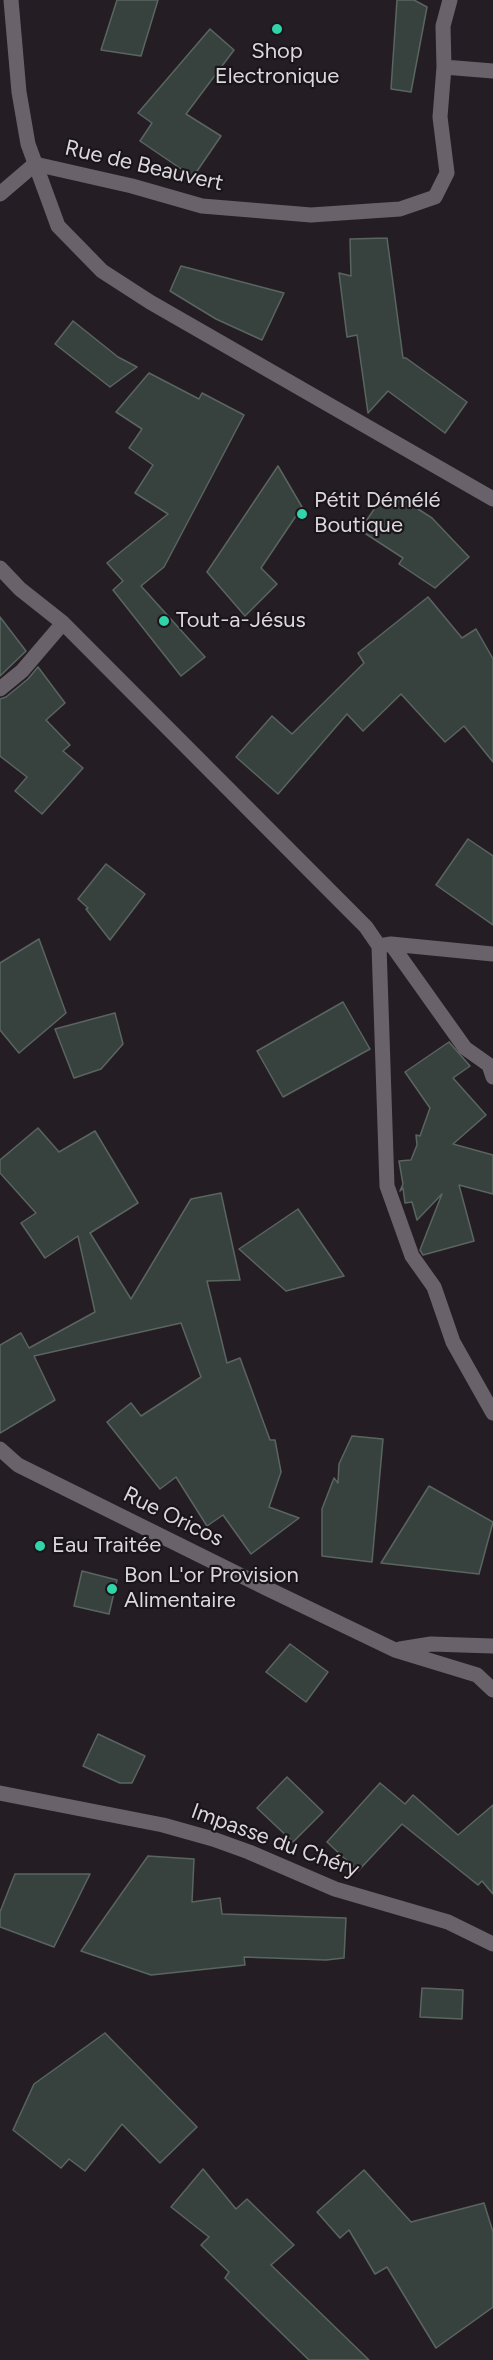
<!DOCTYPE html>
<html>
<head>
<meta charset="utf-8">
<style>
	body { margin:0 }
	canvas { display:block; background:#241e24 }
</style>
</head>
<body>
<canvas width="493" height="2360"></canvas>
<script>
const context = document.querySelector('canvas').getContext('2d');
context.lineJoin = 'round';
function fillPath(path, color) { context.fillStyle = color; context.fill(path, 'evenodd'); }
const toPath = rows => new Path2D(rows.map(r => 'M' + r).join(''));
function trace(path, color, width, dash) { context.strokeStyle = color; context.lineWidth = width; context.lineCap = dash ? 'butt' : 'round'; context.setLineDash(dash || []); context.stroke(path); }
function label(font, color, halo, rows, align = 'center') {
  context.font = font + ' Figtree,sans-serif'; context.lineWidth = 4.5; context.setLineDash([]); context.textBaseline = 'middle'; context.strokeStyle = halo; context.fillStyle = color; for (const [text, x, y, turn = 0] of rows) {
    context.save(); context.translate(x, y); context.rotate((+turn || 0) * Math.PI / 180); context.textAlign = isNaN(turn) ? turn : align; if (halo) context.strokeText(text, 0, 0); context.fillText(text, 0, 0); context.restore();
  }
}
const building = toPath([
	[117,0,158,0,141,56,101,50,117,0],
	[397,0,414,0,427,7,411,92,391,89,397,0],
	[210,29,234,50,186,114,221,136,193,177,140,141,152,123,138,113,210,29],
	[387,238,403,358,406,358,467,402,445,433,388,391,368,413,357,335,347,337,339,273,351,276,350,239,387,238],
	[181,266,284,293,262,340,216,319,170,291,181,266],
	[73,321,118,357,137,367,110,387,55,344,73,321],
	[149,373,199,399,202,393,244,415,164,567,141,586,205,657,181,676,113,590,123,581,107,563,168,514,135,493,153,465,129,448,142,429,116,412,149,373],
	[278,466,302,507,261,568,277,584,245,616,207,572,278,466],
	[401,498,432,518,469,557,435,588,399,564,403,558,360,530,381,499,394,508,401,498],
	[428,597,462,638,476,629,493,659,493,762,464,726,445,742,401,694,363,731,347,714,278,794,236,757,272,716,292,734,364,663,358,653,428,597],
	[0,617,26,651,0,676,0,617],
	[38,667,65,703,46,720,70,745,63,751,83,768,42,814,15,791,27,777,0,756,0,699,6,697,28,679,38,667],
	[468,839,493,856,493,925,436,885,468,839],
	[106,864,145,894,110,940,86,909,88,908,78,899,106,864],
	[39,939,66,1013,19,1053,0,1030,0,963,39,939],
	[343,1002,370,1049,283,1097,257,1051,343,1002],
	[115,1013,123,1044,101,1069,74,1078,55,1029,115,1013],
	[449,1042,470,1066,453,1078,486,1115,453,1144,493,1155,493,1194,459,1185,474,1241,423,1255,420,1250,442,1194,417,1220,412,1202,405,1203,403,1188,400,1191,403,1184,399,1161,411,1160,417,1145,416,1135,420,1136,430,1108,405,1072,449,1042],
	[38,1128,59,1152,95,1131,138,1203,90,1233,131,1299,191,1199,221,1193,240,1280,207,1281,227,1363,240,1358,270,1440,275,1440,281,1472,269,1507,299,1518,251,1554,223,1515,207,1526,176,1477,160,1489,107,1422,131,1403,141,1416,201,1377,181,1323,34,1356,55,1400,0,1433,0,1345,21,1333,29,1348,95,1312,78,1236,45,1258,21,1223,36,1213,0,1173,0,1160,38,1128],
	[298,1209,344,1276,286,1291,239,1249,298,1209],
	[352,1436,383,1439,372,1562,322,1556,322,1509,334,1478,338,1483,339,1464,352,1436],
	[429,1486,493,1522,479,1574,381,1563,429,1486],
	[82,1571,117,1580,109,1614,74,1606,82,1571],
	[290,1644,328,1672,306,1702,266,1672,290,1644],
	[98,1734,145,1756,132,1783,120,1783,83,1766,98,1734],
	[287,1777,323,1812,293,1842,257,1808,287,1777],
	[380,1783,405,1804,413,1795,458,1835,493,1805,493,1894,482,1881,478,1885,402,1824,358,1871,327,1842,380,1783],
	[148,1856,194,1859,192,1902,220,1898,222,1914,346,1918,344,1958,326,1960,244,1957,245,1965,151,1975,81,1951,148,1856],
	[15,1874,90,1874,54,1947,0,1927,0,1912,15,1874],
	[422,1988,463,1990,462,2019,420,2017,422,1988],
	[105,2033,197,2127,160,2163,122,2124,85,2171,69,2159,61,2168,13,2130,34,2084,105,2033],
	[203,2169,236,2209,247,2199,294,2245,271,2265,369,2360,309,2360,225,2278,229,2272,201,2245,209,2237,171,2207,203,2169],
	[364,2170,411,2222,484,2203,493,2232,493,2307,436,2348,387,2267,375,2274,349,2230,340,2238,317,2212,364,2170]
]);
const minor = toPath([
	[444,67,493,71],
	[0,194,35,164,132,186,202,206,311,215,400,209,435,197,447,173,440,117,444,67,443,26,450,0],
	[0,568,20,589,63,623,366,927,379,946,391,944,493,954],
	[0,689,22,671,63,623],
	[391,944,465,1048,489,1065,493,1077],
	[379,946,387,1186,412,1256,434,1287,453,1342,493,1413],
	[0,1449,18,1465,266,1588,395,1650,477,1675,493,1690],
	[400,1649,431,1644,493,1646],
	[0,1793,163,1825,213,1839,249,1852,335,1889,448,1922,493,1944]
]);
const tertiary = toPath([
	[11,0,19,92,28,144,58,226,102,271,150,302,493,499]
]);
const markers = [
	[277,29,6,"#31d4a9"],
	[302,514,6,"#31d4a9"],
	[164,621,6,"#31d4a9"],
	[40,1546,6,"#31d4a9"],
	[112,1589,6,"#31d4a9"]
];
const poiNames = [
	["Shop",277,52,"center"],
	["Electronique",277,77,"center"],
	["Pétit Démélé",314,501],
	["Boutique",314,526],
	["Tout-a-Jésus",176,621],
	["Eau Traitée",52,1546],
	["Bon L'or Provision",124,1576],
	["Alimentaire",124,1601]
];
const streetNames = [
	["Rue de Beauvert",144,166,13],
	["Rue Oricos",173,1517,26],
	["Impasse du Chéry",275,1841,20]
];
fillPath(building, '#37413d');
trace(building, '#5a6560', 1.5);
trace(minor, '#69626a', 15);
trace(tertiary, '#69626a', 15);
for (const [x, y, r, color] of markers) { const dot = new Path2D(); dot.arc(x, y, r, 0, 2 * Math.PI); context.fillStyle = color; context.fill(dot); trace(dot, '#1a151b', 2); }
label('22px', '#dbd7db', '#1a151b', poiNames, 'left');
label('22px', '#dbd7db', '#1a151b', streetNames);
</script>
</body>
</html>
